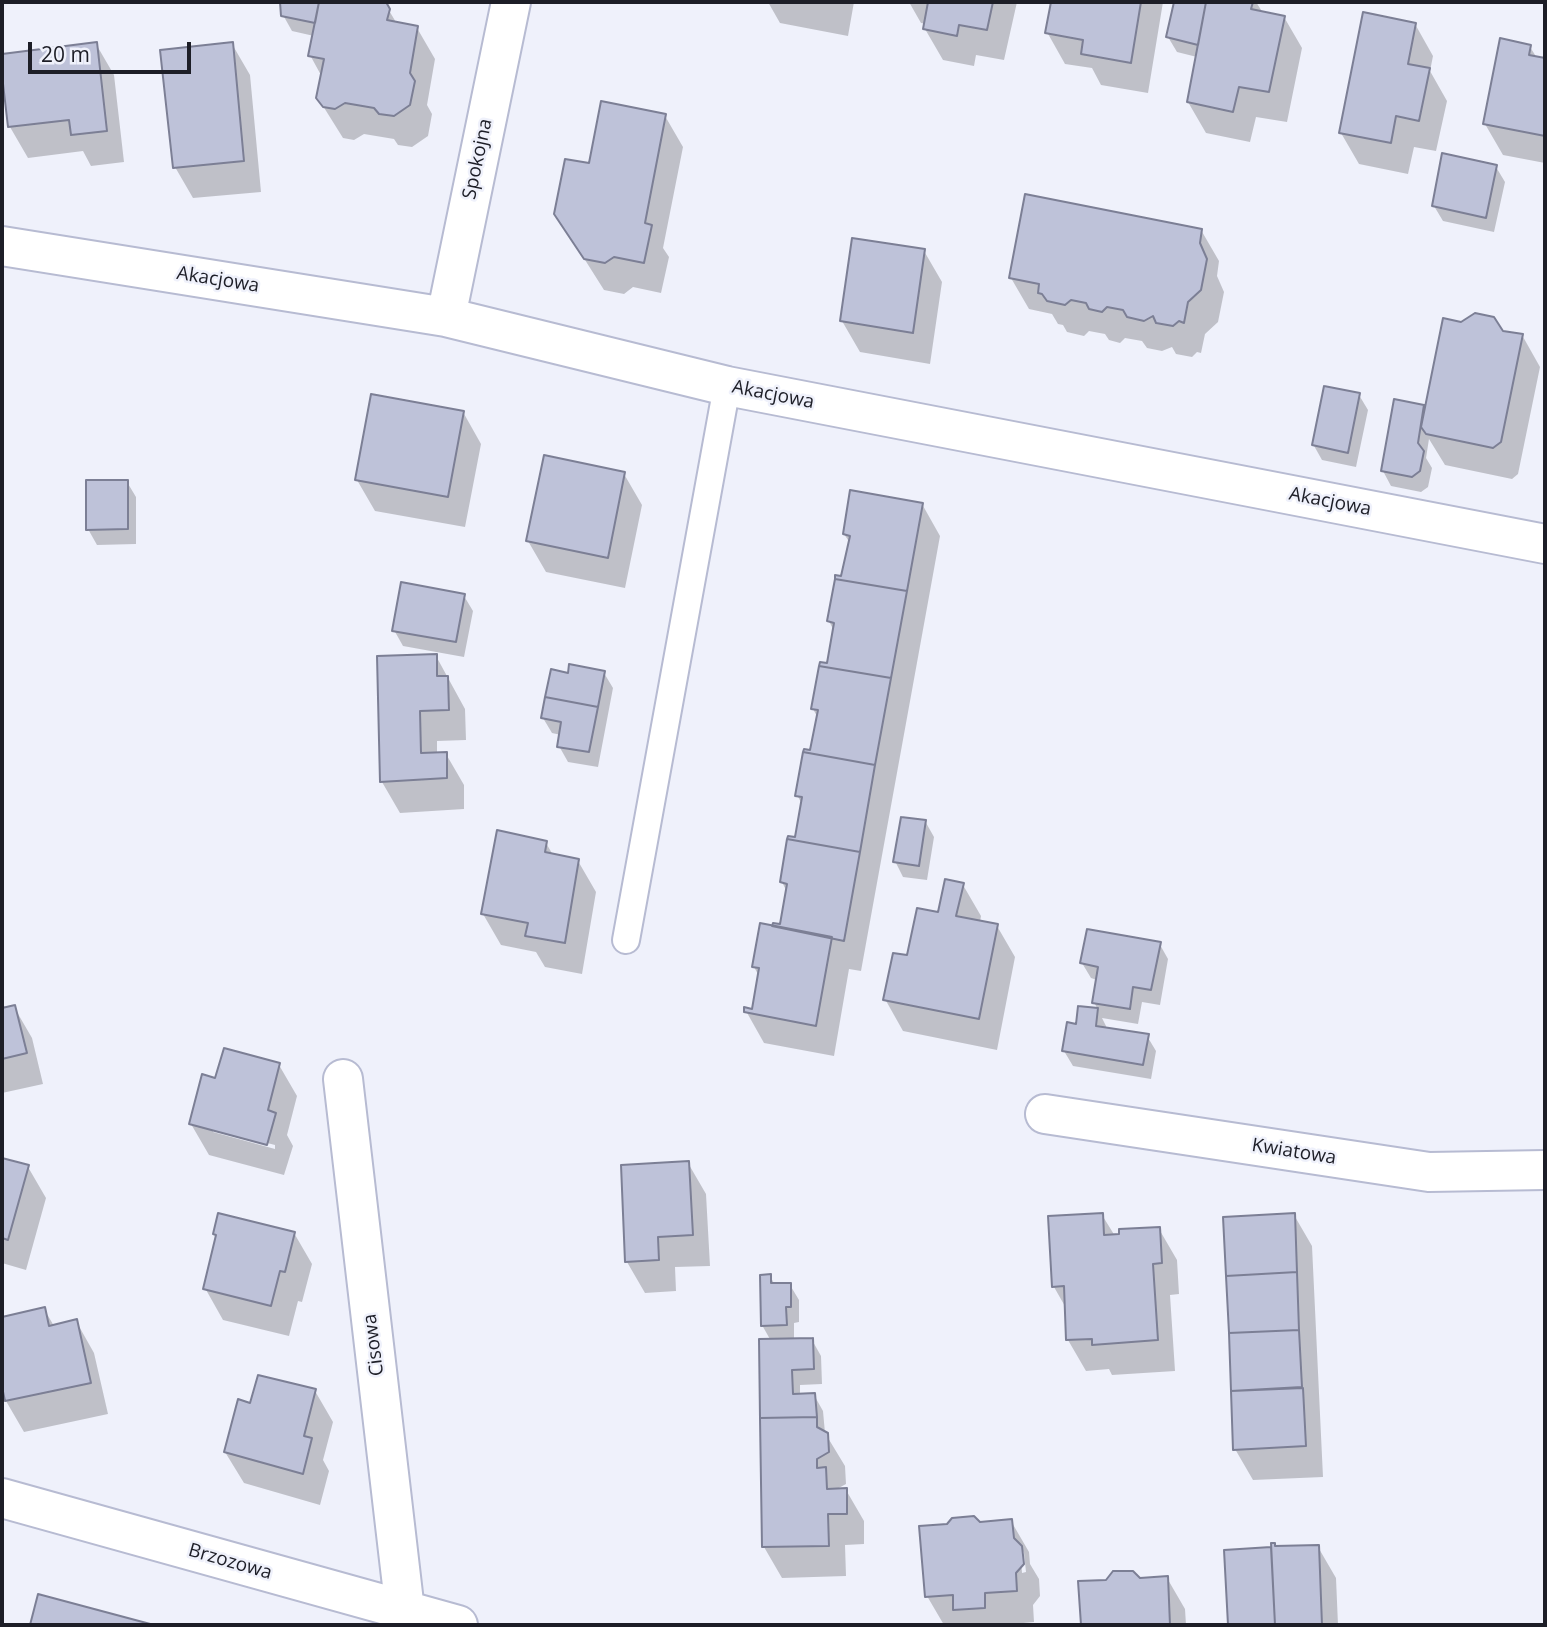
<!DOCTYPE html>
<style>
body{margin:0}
#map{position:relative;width:1547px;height:1627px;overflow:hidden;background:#eff1fb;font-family:"Open Sans",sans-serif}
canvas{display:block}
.frame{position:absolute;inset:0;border:4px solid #1d1e27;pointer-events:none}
.scale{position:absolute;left:28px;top:42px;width:163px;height:32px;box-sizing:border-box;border:4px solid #1d1e27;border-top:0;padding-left:9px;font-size:21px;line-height:24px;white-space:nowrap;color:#1d1e27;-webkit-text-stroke:5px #eff1fb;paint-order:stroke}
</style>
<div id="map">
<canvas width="1547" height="1627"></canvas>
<div class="frame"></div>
<div class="scale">20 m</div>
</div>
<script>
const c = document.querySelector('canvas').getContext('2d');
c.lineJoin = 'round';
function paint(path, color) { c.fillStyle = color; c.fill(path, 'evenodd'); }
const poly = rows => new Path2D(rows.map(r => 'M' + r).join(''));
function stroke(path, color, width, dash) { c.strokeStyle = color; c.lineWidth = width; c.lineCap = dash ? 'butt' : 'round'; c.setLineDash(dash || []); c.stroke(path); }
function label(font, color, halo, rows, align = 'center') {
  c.font = font + ' "Open Sans",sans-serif'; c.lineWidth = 5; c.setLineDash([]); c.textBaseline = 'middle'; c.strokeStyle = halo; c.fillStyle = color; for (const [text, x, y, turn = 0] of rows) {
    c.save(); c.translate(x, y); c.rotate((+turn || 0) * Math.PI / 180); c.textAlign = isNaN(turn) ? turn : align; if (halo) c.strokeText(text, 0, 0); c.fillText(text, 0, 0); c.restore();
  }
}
paint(poly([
 [282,2,384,2,397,24,417,28,435,59,427,105,432,114,428,136,412,147,398,145,394,139,364,134,354,140,343,138,318,98,322,77,310,55,314,36,292,31,283,15],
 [768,2,854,2,848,36,780,23],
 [909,2,1017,2,1004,60,976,55,974,66,943,60,925,29,926,24,921,23],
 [1052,2,1163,2,1148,93,1101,85,1092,68,1065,64,1047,32],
 [1176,2,1256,2,1263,13,1284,17,1302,48,1287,122,1256,117,1250,142,1206,133,1188,102,1197,57,1177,52,1168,37],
 [1415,24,1433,56,1430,71,1447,101,1436,151,1414,147,1408,174,1359,164,1341,133],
 [96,44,114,75,124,162,91,166,83,151,28,158,10,127,2,56],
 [232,44,250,75,261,192,193,198,175,167],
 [1530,47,1537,58,1545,60,1545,163,1503,155,1485,124],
 [665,116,683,147,663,248,669,257,661,293,633,287,624,294,604,290,556,214],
 [1496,167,1505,182,1494,232,1443,221,1434,206],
 [1201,230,1219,261,1217,276,1224,292,1218,322,1205,334,1201,353,1197,352,1192,357,1176,354,1172,347,1162,351,1147,348,1142,341,1125,338,1120,343,1109,340,1105,334,1089,331,1084,336,1067,332,1063,325,1058,324,1052,314,1029,309,1011,278],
 [924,251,942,282,930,364,860,352,842,321],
 [1502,332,1522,335,1540,367,1518,474,1512,479,1445,465,1429,439,1426,458,1432,468,1428,487,1421,492,1391,486,1383,471,1423,406,1426,411],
 [1359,395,1368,410,1356,467,1322,460,1313,444],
 [463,412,481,444,465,527,375,511,357,480],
 [624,474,642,505,625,588,546,572,528,541],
 [127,482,136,497,136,544,97,545,88,529],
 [922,504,940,536,861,971,849,969,834,1056,764,1043,746,1011,753,1011,759,976,754,967,781,926,787,892,782,882,796,839,802,804,797,795,812,752,818,718,813,709,828,665,834,631,829,621,843,578,850,543,844,534],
 [464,596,473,611,464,657,403,646,394,630],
 [436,656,465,709,466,740,437,741,437,754,446,754,464,785,464,809,400,813,382,782],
 [604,673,613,688,598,767,568,762,559,746,561,735,552,733,543,718,570,675],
 [925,821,934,837,927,880,903,877,895,861],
 [546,843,553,855,578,861,596,892,582,974,545,967,536,952,501,945,483,914],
 [963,885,981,916,980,922,997,926,1015,957,997,1050,903,1031,885,999,909,957],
 [1159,943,1168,959,1160,1005,1142,1002,1138,1024,1102,1018,1106,1026,1106,1030,1147,1036,1156,1051,1151,1079,1073,1066,1064,1051,1078,1026,1080,1008,1098,1010,1094,1002,1097,980,1091,978,1082,963],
 [2,1002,6,1009,14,1007,32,1038,43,1084,2,1093],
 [279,1065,297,1096,287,1135,293,1146,284,1175,209,1155,191,1124,217,1080],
 [213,1129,275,1145,275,1149,213,1132],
 [2,1160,28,1167,46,1198,26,1270,2,1263],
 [688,1163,706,1194,710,1266,675,1267,676,1291,645,1293,627,1262],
 [1102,1215,1115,1236,1159,1229,1177,1260,1179,1294,1170,1295,1175,1371,1112,1375,1109,1369,1086,1371,1068,1340,1066,1308,1054,1287],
 [1294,1215,1312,1246,1323,1477,1253,1480,1235,1449,1225,1219],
 [294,1233,312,1264,302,1302,298,1301,289,1336,223,1320,205,1288,217,1239,215,1234],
 [770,1276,775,1285,790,1285,799,1300,799,1322,794,1323,794,1340,812,1340,821,1356,822,1384,800,1385,800,1396,814,1395,823,1411,825,1433,845,1466,846,1484,835,1490,846,1490,864,1521,864,1544,845,1545,846,1576,782,1578,764,1547,771,1341,762,1325],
 [44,1309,54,1326,76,1321,94,1353,108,1414,24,1432,6,1401,2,1402,2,1319],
 [315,1391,333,1422,323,1460,329,1471,320,1505,244,1483,225,1452,251,1405],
 [1011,1521,1029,1552,1030,1564,1039,1579,1040,1596,1033,1605,1034,1622,1002,1625,944,1625,927,1596,979,1524],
 [1020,1545,1024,1553,1026,1572,1022,1573],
 [1318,1547,1336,1578,1338,1625,1230,1625,1226,1552],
 [1167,1578,1185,1609,1186,1625,1083,1625,1080,1583],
 [39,1596,148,1625,32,1625]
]), '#0003');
const building = poly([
 [280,2,319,2,315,23,281,16,280,2],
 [319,2,386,2,390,9,387,20,418,26,410,73,415,81,410,105,394,116,379,114,374,108,345,103,335,109,323,107,316,98,324,59,308,56,319,2],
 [928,2,993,2,987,30,959,25,957,36,923,29,928,2],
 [1051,2,1141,2,1131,63,1081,54,1083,40,1045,33,1051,2],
 [1174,2,1206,2,1198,45,1166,37,1174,2],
 [1206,2,1253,2,1251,9,1285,16,1269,92,1239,87,1233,112,1187,102,1206,2],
 [1363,12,1416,23,1408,64,1430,68,1419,121,1396,116,1391,143,1339,133,1363,12],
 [1500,38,1531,45,1529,55,1545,58,1545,136,1483,124,1500,38],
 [97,42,107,131,71,135,69,120,8,127,2,75,2,54,97,42],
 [233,42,244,161,173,168,160,50,233,42],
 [601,101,666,114,645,223,652,225,644,263,614,257,605,263,584,259,554,214,565,159,589,163,601,101],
 [1442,153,1497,165,1486,218,1432,206,1442,153],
 [1025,194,1202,229,1200,243,1207,259,1201,290,1188,302,1184,323,1179,321,1173,326,1156,323,1153,316,1144,321,1127,317,1123,310,1107,307,1102,312,1089,309,1086,303,1071,300,1065,305,1047,301,1042,294,1038,293,1039,284,1009,278,1025,194],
 [852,238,925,249,913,333,840,321,852,238],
 [1475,313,1494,317,1503,331,1523,334,1501,442,1493,448,1426,434,1421,427,1443,318,1461,322,1475,313],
 [1324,386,1360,393,1348,453,1312,445,1324,386],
 [371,394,464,411,448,497,355,480,371,394],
 [1394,399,1424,405,1418,443,1424,451,1420,471,1412,477,1381,471,1394,399],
 [544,455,625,472,608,558,526,541,544,455],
 [86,480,128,480,128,529,86,530,86,480],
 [850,490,923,503,907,591,835,579,835,575,841,576,850,536,843,534,850,490],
 [835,579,907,591,891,678,819,666,820,662,827,663,834,623,827,621,835,579],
 [401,582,465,594,456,642,392,631,401,582],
 [437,654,437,676,448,676,449,710,420,711,421,753,447,752,447,778,380,782,377,656,437,654],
 [569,664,605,671,598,707,545,697,551,669,568,673,569,664],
 [819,666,891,678,875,765,803,752,804,749,810,750,818,710,811,709,819,666],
 [545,697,598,707,589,752,557,747,561,722,541,718,545,697],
 [803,752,875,765,860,852,787,839,788,836,795,837,802,797,795,796,803,752],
 [901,817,926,820,919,866,893,862,901,817],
 [497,830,547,841,545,852,579,859,565,943,525,936,528,923,481,914,497,830],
 [787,839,860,852,844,941,772,926,773,923,780,924,787,884,780,882,787,839],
 [945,879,964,883,956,916,998,924,979,1019,883,1000,893,953,907,955,917,908,938,912,945,879],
 [760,923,832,937,816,1026,744,1012,744,1007,752,1009,759,968,752,967,760,923],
 [1087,929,1161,942,1151,990,1133,987,1130,1009,1092,1003,1098,967,1080,963,1087,929],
 [15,1005,27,1053,2,1059,2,1008,15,1005],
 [1078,1006,1098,1008,1096,1026,1149,1034,1143,1065,1062,1051,1067,1022,1076,1024,1078,1006],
 [224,1048,280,1063,268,1110,276,1113,267,1145,189,1124,202,1074,215,1078,224,1048],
 [2,1158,29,1165,8,1240,2,1238,2,1158],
 [689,1161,693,1235,658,1237,659,1260,625,1262,621,1165,689,1161],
 [218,1213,295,1232,285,1272,280,1271,271,1306,203,1289,216,1235,213,1234,218,1213],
 [1103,1213,1104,1235,1119,1234,1119,1229,1160,1227,1162,1263,1153,1264,1158,1340,1092,1345,1092,1339,1066,1340,1064,1286,1052,1287,1048,1216,1103,1213],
 [1295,1213,1297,1272,1226,1276,1223,1217,1295,1213],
 [1297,1272,1299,1330,1229,1333,1226,1276,1297,1272],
 [771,1274,771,1283,791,1283,791,1307,786,1307,787,1325,761,1326,760,1275,771,1274],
 [45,1307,49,1326,77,1319,91,1383,5,1401,2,1387,2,1317,45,1307],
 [1299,1330,1302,1387,1231,1391,1229,1333,1299,1330],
 [813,1338,814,1369,792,1370,793,1394,815,1393,817,1417,760,1418,759,1339,813,1338],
 [258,1375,316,1389,304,1436,312,1438,303,1474,224,1452,238,1399,250,1403,258,1375],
 [1303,1388,1306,1446,1233,1450,1231,1391,1303,1388],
 [817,1417,817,1427,828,1433,829,1452,817,1459,817,1468,826,1467,827,1489,847,1488,847,1514,828,1514,829,1546,762,1547,760,1418,817,1417],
 [974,1516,980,1522,1012,1519,1014,1538,1022,1546,1024,1564,1016,1573,1017,1591,985,1593,985,1608,953,1610,953,1595,925,1597,919,1526,947,1524,952,1518,974,1516],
 [1271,1543,1275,1543,1275,1546,1319,1545,1322,1625,1275,1625,1271,1543],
 [1271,1547,1275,1625,1228,1625,1224,1550,1271,1547],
 [1113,1571,1133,1571,1140,1578,1168,1576,1170,1625,1081,1625,1078,1581,1106,1580,1113,1571],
 [38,1594,154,1625,30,1625,38,1594]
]);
paint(building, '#bec2d9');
stroke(building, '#7c7f95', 2);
const lane = poly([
 [626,940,727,386]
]);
const street = poly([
 [2,246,446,317,727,386,1545,544],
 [446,317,511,2],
 [343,1079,405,1611],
 [1045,1114,1429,1172,1545,1170],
 [2,1498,458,1625]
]);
stroke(lane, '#b7bbd2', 30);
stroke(street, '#b7bbd2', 42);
stroke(lane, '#fff', 26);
stroke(street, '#fff', 38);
label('19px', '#1d1e27', '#eff1fb', [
 ["Spokojna",478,159,-78],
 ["Akacjowa",218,280,9],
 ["Akacjowa",773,395,11],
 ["Akacjowa",1330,502,11],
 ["Kwiatowa",1294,1152,9],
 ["Cisowa",374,1345,-97],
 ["Brzozowa",230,1562,16]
]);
</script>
